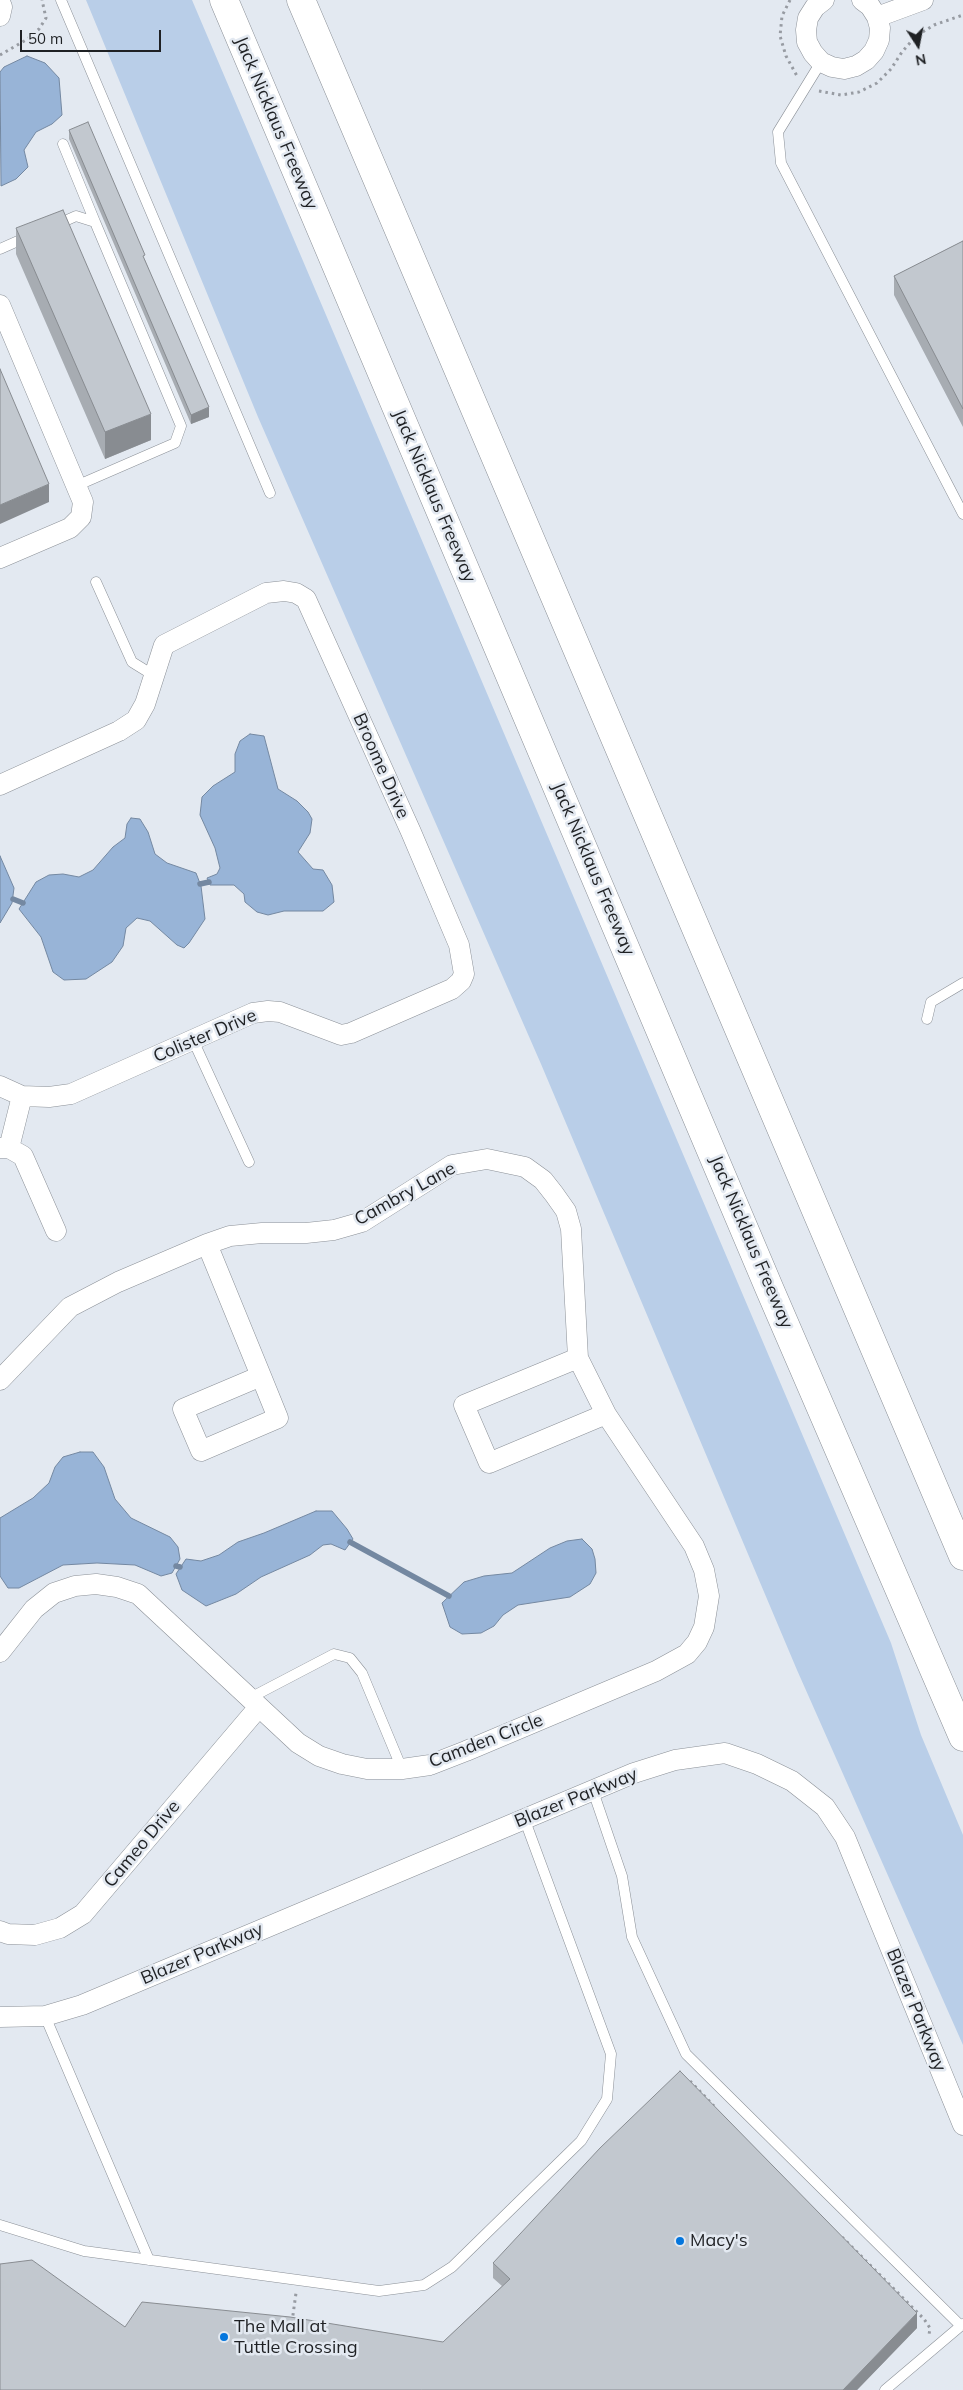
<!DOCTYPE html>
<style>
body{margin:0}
#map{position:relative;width:963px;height:2390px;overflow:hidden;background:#e3e9f1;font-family:Mulish,sans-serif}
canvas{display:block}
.north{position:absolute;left:893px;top:20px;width:50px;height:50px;-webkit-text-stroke:4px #e3e9f1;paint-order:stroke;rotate:169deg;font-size:14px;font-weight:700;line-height:20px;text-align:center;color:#1f2124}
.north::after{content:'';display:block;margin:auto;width:18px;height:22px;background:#1f2124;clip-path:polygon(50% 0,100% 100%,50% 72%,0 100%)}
.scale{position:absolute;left:20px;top:30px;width:141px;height:22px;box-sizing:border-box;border:2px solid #1f2124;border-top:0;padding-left:6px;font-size:15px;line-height:18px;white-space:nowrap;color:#1f2124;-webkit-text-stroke:4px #e3e9f1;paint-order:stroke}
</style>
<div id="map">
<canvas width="963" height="2390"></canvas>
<div class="north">N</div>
<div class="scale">50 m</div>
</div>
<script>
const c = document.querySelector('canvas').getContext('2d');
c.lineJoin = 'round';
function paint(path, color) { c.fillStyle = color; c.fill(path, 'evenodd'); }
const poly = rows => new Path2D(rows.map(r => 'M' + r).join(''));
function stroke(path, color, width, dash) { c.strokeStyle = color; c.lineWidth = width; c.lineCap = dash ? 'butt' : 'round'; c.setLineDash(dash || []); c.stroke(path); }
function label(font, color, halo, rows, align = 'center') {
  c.font = font + ' Mulish,sans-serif'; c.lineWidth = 5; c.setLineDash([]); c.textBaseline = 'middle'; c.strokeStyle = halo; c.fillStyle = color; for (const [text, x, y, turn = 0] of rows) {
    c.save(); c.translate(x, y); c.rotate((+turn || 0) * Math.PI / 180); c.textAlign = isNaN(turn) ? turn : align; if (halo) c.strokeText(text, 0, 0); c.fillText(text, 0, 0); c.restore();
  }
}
paint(poly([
 [86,0,192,0,891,1643,921,1735,963,1835,963,2045,797,1670,541,1064,258,417]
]), '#b9cee8');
const water = poly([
 [27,56,45,63,59,78,62,115,52,124,36,132,24,150,28,167,16,179,1,186,0,72,4,67,27,56],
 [250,734,264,736,278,789,297,801,308,812,312,819,310,833,298,852,313,869,323,870,332,885,334,902,323,911,284,911,268,915,257,912,245,902,244,894,234,885,210,885,207,878,217,874,220,868,215,848,200,815,202,797,213,786,235,772,235,754,240,741,250,734],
 [131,818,140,819,148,832,155,854,167,863,196,873,201,886,205,919,189,943,184,948,177,945,150,921,137,918,126,928,123,946,112,962,86,979,64,980,53,972,41,937,19,909,36,882,49,875,63,874,79,877,93,870,113,847,125,838,127,824,131,818],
 [0,856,14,888,12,903,0,923,0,856],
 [80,1452,93,1452,104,1467,115,1499,131,1518,170,1537,178,1547,180,1559,172,1573,161,1576,135,1565,97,1563,63,1565,19,1588,8,1588,0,1576,0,1518,33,1498,49,1483,55,1467,63,1457,80,1452],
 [316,1511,332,1511,347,1529,353,1539,345,1550,331,1544,323,1545,310,1555,261,1577,236,1594,206,1606,182,1590,176,1574,186,1559,201,1561,219,1555,238,1542,264,1533,316,1511],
 [582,1539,592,1549,595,1559,596,1573,590,1584,570,1597,518,1605,503,1615,494,1626,481,1633,462,1634,450,1627,442,1603,464,1582,484,1576,512,1573,550,1548,567,1541,582,1539]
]);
paint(water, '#98b4d7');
stroke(water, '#7488a1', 1);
stroke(poly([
 [200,884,209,882],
 [13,899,23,903],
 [350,1542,449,1596],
 [176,1566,180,1567]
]), '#7488a1', 5.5);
const lane = poly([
 [61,0,270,493],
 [821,62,778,132,781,163,963,514],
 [63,144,95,222],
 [56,225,76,216,95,222,181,426,175,443,76,486],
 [0,249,27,237],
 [96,582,132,662,153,675],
 [927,1019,931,1002,963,983],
 [193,1040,249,1162],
 [248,1699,334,1654,350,1658,362,1673,402,1769],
 [593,1791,622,1876,632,1937,686,2054,960,2325],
 [45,2016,149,2260],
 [0,2225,84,2251,379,2291,424,2285,452,2267,581,2141,607,2099,611,2054,524,1818],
 [885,2390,963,2324]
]);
const street = poly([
 [824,0,815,7,808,18,806,30,807,42,813,53,821,62,832,67,844,69,856,66,866,60,874,51,879,40,880,28,877,17,870,6,862,0],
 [0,2,2,7,0,16],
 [877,17,923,0],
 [0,305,83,502,81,517,70,528,0,558],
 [0,785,119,731,136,720,145,704,164,645,266,593,284,591,296,593,306,599,411,832,459,945,464,974,461,981,452,989,351,1033,341,1035,280,1012,268,1011,253,1013,71,1094,49,1097,22,1096,0,1086],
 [0,1148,9,1148,23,1156,56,1231],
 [9,1148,22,1096],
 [207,1244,261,1376],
 [578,1358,464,1405,489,1463,606,1414],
 [261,1376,278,1418,201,1451,183,1409,261,1376],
 [0,1380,70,1307,118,1282,207,1244,230,1236,262,1233,306,1233,334,1230,362,1222,452,1165,487,1159,525,1167,543,1180,554,1194,566,1211,571,1229,578,1358,606,1414,694,1546,704,1570,709,1596,704,1627,697,1642,687,1654,656,1671,466,1751,430,1765,402,1769,367,1769,342,1764,319,1756,298,1743,138,1594,117,1587,96,1584,75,1586,54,1593,34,1609,0,1652],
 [0,1931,8,1934,35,1935,60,1928,83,1914,258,1708],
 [0,2017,45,2016,82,2005,634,1773,675,1760,725,1753,757,1764,792,1781,825,1807,845,1837,963,2125]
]);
const highway = poly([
 [224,0,770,1290,963,1737],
 [301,0,963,1556]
]);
stroke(lane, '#8b9097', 11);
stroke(street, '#8b9097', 21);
stroke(highway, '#8b9097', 29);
stroke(poly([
 [790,0,782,16,780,36,786,56,797,76],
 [0,55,26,40,39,29,46,18,42,0],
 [819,91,841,95,859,92,877,83,891,69,902,52,916,36,934,25,963,15],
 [690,2081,714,2106],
 [842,2237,924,2319,930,2328,929,2335],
 [292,2322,296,2293]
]), '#979ba2', 3, [2.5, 4]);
stroke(lane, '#fff', 10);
stroke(street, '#fff', 20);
stroke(highway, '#fff', 28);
paint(poly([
 [69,130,145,260,209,417,191,424,69,139],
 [16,228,151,440,105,459,16,254],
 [963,241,963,427,894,295,894,276],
 [493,2263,917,2328,857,2390,0,2390,125,2327,443,2342,502,2286,493,2278]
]), '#a7acb2');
paint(poly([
 [209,407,209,417,191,424,191,415],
 [151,414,151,440,105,459,105,432],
 [49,484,49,502,0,524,0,505],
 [917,2313,917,2328,857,2390,843,2390]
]), '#888c91');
const building = poly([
 [88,122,145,255,143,256,209,407,191,415,69,130,88,122],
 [63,210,151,414,105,432,16,228,63,210],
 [963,241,963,409,894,276,963,241],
 [0,369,49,484,0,505,0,369],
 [680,2071,917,2313,843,2390,0,2390,0,2264,32,2260,125,2327,142,2302,290,2317,443,2342,510,2279,493,2263,600,2148,680,2071]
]);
paint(building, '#c2c8cf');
stroke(building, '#888c91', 1);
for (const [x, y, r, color] of [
 [680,2241,5,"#0476dd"],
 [224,2337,5,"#0476dd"]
]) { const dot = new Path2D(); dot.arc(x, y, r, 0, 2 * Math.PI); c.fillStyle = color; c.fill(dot); stroke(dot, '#e3e9f1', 2); }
label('18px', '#1f2124', '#e3e9f1', [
 ["Jack Nicklaus Freeway",276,123,67],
 ["Jack Nicklaus Freeway",434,496,67],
 ["Broome Drive",381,766,66],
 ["Jack Nicklaus Freeway",593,869,67],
 ["Colister Drive",205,1036,-23],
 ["Cambry Lane",405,1194,-29],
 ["Jack Nicklaus Freeway",751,1242,67],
 ["Camden Circle",486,1741,-21],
 ["Blazer Parkway",576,1798,-22],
 ["Cameo Drive",142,1844,-50],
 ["Blazer Parkway",202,1954,-23],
 ["Blazer Parkway",916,2010,68]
]);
label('18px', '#1f2124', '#e3e9f1', [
 ["Macy's",690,2241],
 ["The Mall at",234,2327],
 ["Tuttle Crossing",234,2348]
], 'left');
</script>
